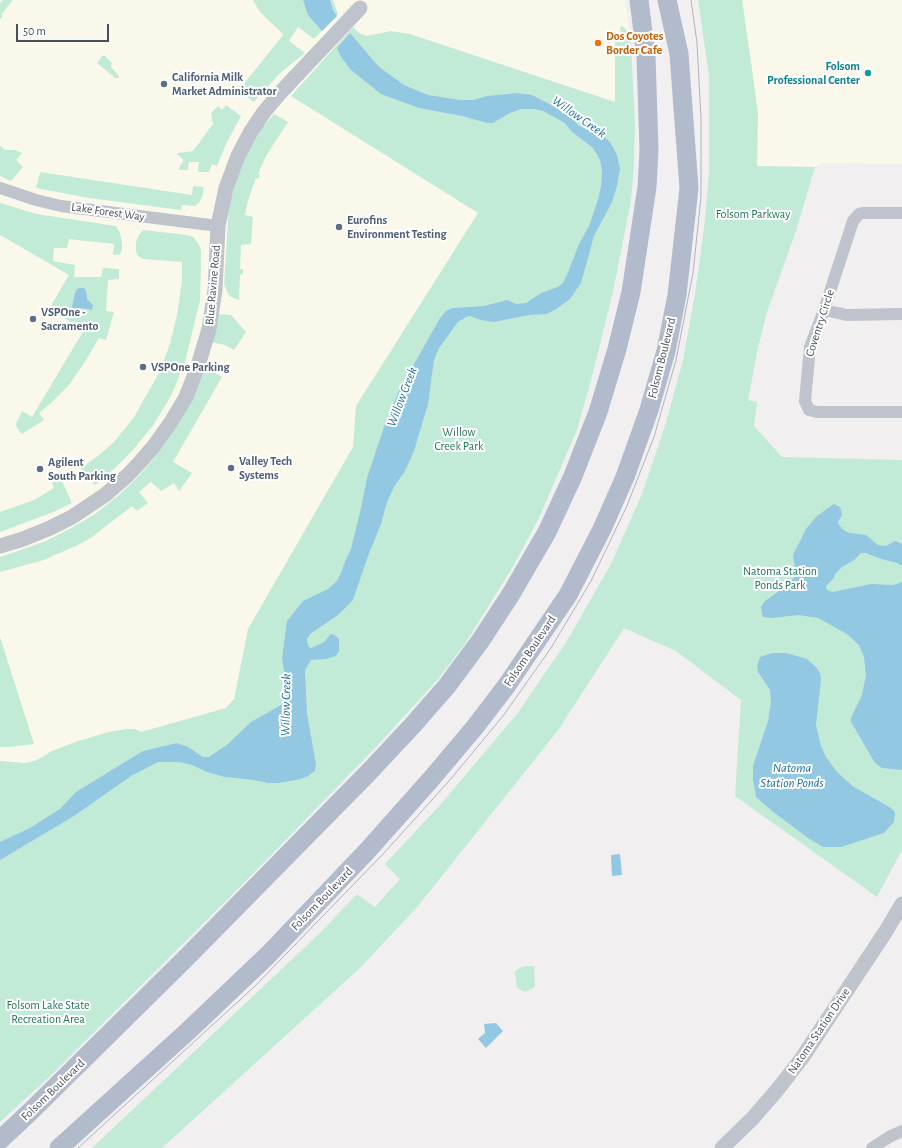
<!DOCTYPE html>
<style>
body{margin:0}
#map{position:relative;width:902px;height:1148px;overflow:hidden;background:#f1efef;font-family:"Alegreya Sans",sans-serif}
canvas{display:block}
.scale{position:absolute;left:16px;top:24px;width:93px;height:18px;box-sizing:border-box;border:2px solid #49505b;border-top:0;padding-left:5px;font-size:12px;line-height:14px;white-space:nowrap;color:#49505b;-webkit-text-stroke:3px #fff;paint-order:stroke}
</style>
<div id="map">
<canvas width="902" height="1148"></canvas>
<div class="scale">50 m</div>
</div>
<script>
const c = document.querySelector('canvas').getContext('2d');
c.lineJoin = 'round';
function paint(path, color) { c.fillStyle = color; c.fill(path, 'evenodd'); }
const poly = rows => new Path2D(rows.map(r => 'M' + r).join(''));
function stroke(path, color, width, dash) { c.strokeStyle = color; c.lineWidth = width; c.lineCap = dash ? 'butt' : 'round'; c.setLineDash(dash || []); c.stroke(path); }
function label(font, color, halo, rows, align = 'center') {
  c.font = font + ' "Alegreya Sans",sans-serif'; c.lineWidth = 4; c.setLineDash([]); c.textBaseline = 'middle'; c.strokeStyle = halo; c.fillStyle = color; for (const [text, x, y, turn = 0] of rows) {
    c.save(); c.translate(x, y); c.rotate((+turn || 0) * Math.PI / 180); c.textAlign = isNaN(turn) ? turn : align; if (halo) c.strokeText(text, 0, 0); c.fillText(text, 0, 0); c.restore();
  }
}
paint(poly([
 [0,0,625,0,631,43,635,126,634,167,631,201,613,292,592,377,577,430,539,518,514,565,465,644,439,678,379,744,240,887,25,763,0,761],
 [742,0,902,0,902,164,824,163,815,167,757,166,758,114,753,76]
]), '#faf8ea');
paint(poly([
 [3,0,13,0,1,15,3,16,0,19,0,3],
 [253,0,333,0,338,14,314,39,298,27,289,41,305,53,280,73,254,102,239,90,283,35,282,33,260,12],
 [698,0,742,0,753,76,758,114,757,166,815,167,796,231,767,312,758,348,748,400,757,402,754,426,782,457,902,460,902,850,877,897,735,796,741,700,676,651,624,628,559,729,418,906,361,967,162,1148,92,1148,320,933,357,894,375,907,400,879,385,864,441,804,517,714,567,641,611,564,642,494,665,426,683,360,695,294,704,228,709,173,709,76],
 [620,26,624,27,628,32,631,43,635,126,634,167,631,201,613,292,592,377,577,430,539,518,514,565,465,644,439,678,379,744,240,887,47,1079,0,1122,0,761,25,763,37,760,52,751,75,742,109,732,126,729,135,729,141,732,226,708,234,699,248,629,353,447,356,406,478,213,291,96,353,27,359,33,367,36,391,31,410,34,615,102,615,37,621,33],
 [102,56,105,56,112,63,111,67,119,76,119,78,114,78,114,77,97,63],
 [226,105,241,116,226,144,217,166,212,164,209,172,198,172,199,162,189,162,188,170,179,170,180,166,184,160,177,154,178,153,193,151,213,124,211,113,218,106,222,110],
 [274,114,288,122,266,156,258,174,260,175,258,179,256,178,248,201,245,215,253,217,251,244,241,245,240,269,243,269,243,274,240,275,239,300,229,296,224,284,229,206,233,190,247,152,262,128],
 [0,146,5,150,15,150,22,153,16,160,23,167,11,181,0,176],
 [40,172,192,195,193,186,204,187,202,197,199,203,195,206,182,205,181,210,89,198,36,188],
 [0,203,37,214,116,226,120,233,122,243,122,250,120,254,118,255,113,255,114,244,69,239,67,248,54,248,53,261,75,265,74,277,101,277,103,268,119,269,119,279,108,280,106,311,114,312,106,340,99,338,86,360,69,385,50,404,39,413,44,420,22,434,17,428,16,424,22,411,32,417,84,330,49,309,69,275,0,235],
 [143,230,187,235,193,237,198,243,201,250,201,266,200,300,185,362,172,394,154,424,132,451,115,468,95,485,79,466,82,465,84,466,98,456,114,442,134,417,159,373,170,344,177,315,182,281,182,262,143,259,138,256,136,252,136,242,139,235],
 [216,314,231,315,246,332,234,350,225,345,211,342],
 [205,370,215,373,222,377,173,462,192,473,179,491,174,483,161,491,151,482,139,492,148,503,137,511,132,506,92,537,78,545,44,560,0,572,0,557,46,541,73,527,95,514,119,495,134,481,152,461,167,441,198,387],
 [61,479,72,503,51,513,0,532,0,512,34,500,54,488,52,483],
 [0,637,34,744,10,747,0,747],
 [529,966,534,966,535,987,525,992,517,988,515,973,516,970,522,967]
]), '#c2ebd7');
paint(poly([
 [303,0,330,0,333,10,337,16,322,31,308,15],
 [350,33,378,66,404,85,428,95,460,100,473,100,487,96,517,93,532,95,565,112,572,118,579,126,598,132,610,142,617,155,620,169,617,186,612,202,594,236,581,283,570,299,556,309,547,314,529,315,494,322,481,320,470,316,466,317,458,322,439,348,434,360,428,404,414,451,405,471,395,485,387,502,381,524,368,556,353,600,338,615,310,634,307,639,308,646,311,648,324,642,331,634,336,636,339,639,339,651,336,656,326,659,311,660,305,670,307,714,316,764,315,771,308,776,301,779,279,783,268,783,254,780,225,777,207,772,192,765,179,762,158,762,131,776,74,816,0,860,0,842,30,828,60,809,76,792,143,751,177,743,188,747,203,757,209,757,228,744,251,722,288,701,292,696,285,677,282,658,287,621,303,601,328,589,337,581,341,573,346,559,351,549,361,508,367,478,385,424,399,391,440,318,446,311,452,308,484,306,507,300,516,304,526,303,541,293,558,287,563,283,567,275,579,244,589,226,598,200,601,186,602,171,600,160,593,148,571,131,565,123,543,111,535,109,521,109,510,113,493,123,487,123,462,116,419,108,381,94,351,70,341,57,337,48],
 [80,288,84,288,86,291,87,299,93,305,92,310,81,308,76,310,72,307,75,293,77,289],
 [834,504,840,507,842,515,838,522,839,525,845,531,850,533,866,535,878,545,886,546,895,541,902,544,902,566,897,563,881,559,866,553,861,553,854,560,842,567,836,573,833,579,827,585,826,587,827,590,833,592,871,584,893,585,902,582,902,770,882,768,875,763,851,722,851,718,862,695,866,675,864,657,859,645,847,634,818,618,799,615,771,618,763,617,762,613,761,607,765,601,788,585,796,575,793,555,806,529,817,516],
 [773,653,786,653,807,659,816,667,820,673,821,680,816,725,821,746,826,757,837,772,854,787,891,808,894,811,895,814,894,822,884,833,841,847,823,847,808,838,772,811,756,797,753,779,753,766,768,721,771,702,770,690,758,672,757,666,760,657],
 [620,854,622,875,612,876,611,855],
 [496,1023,503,1031,486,1048,478,1039,485,1033,484,1024]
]), '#93c8e3');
stroke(poly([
 [0,188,36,200,61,206,218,226],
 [902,213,863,213,859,214,853,221,824,310,810,347,805,401,809,410,817,412,902,412],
 [824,310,847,315,902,314],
 [872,1148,889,1137,902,1131]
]), '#bfc4cc', 12);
stroke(poly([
 [0,546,23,539,50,528,72,517,105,495,128,475,141,461,154,446,171,422,186,397,197,369,209,329,215,290,218,226,226,188,238,156,250,133,264,112,280,93,360,8],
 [722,1148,752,1119,778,1089,802,1058,886,931,902,904]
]), '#bfc4cc', 15);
stroke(poly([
 [0,1140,31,1111,186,958,368,773,412,726,447,686,481,640,511,594,547,532,573,476,598,412,617,349,631,292,647,187,649,150,646,56,639,0],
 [59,1148,188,1031,268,955,368,850,432,778,475,727,507,685,568,595,602,529,625,477,649,410,666,351,677,295,689,188,679,54,667,0]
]), '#b1bbcb', 19);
stroke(poly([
 [78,1148,254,987,384,853,449,781,503,716,551,648,591,581,626,508,654,437,676,360,693,273,701,197,701,118,697,43,691,0]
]), '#b2b3b9', 1);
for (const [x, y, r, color] of [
 [598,43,4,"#e8710a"],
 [868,73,4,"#0f9aa8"],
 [164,84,4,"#5c6f8a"],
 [339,227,4,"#5c6f8a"],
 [33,319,4,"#5c6f8a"],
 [143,367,4,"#5c6f8a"],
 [231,468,4,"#5c6f8a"],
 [40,469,4,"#5c6f8a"]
]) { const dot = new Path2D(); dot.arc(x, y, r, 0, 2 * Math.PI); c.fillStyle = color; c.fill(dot); stroke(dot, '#fff', 1.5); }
label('bold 12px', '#c56008', '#fff', [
 ["Dos Coyotes",606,36],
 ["Border Cafe",606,50]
], 'left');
label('bold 12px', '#0d838f', '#fff', [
 ["Folsom",860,66],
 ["Professional Center",860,80]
], 'right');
label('bold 12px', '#4e5e75', '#fff', [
 ["California Milk",172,77],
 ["Market Administrator",172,91],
 ["Eurofins",347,220],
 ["Environment Testing",347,234],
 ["VSPOne -",41,312],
 ["Sacramento",41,326],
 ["VSPOne Parking",151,367],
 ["Valley Tech",239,461],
 ["Systems",239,475],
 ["Agilent",48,462],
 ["South Parking",48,476]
], 'left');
label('12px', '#49505b', '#fff', [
 ["Lake Forest Way",108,212,8],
 ["Blue Ravine Road",213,285,-85],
 ["Coventry Circle",820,323,-72],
 ["Folsom Boulevard",662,358,-76],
 ["Folsom Boulevard",530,651,-56],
 ["Folsom Boulevard",322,899,-46],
 ["Natoma Station Drive",819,1031,-56],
 ["Folsom Boulevard",53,1090,-44]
]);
label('12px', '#207555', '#fff', [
 ["Folsom Parkway",753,214],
 ["Willow",459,432],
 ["Creek Park",459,446],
 ["Natoma Station",780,571],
 ["Ponds Park",780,585],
 ["Folsom Lake State",48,1005],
 ["Recreation Area",48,1019]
]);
label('italic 13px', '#1a709c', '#fff', [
 ["Willow Creek",579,117,35],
 ["Willow Creek",402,397,-69],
 ["Willow Creek",286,705,-89],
 ["Natoma",792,768],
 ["Station Ponds",792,783]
]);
</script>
